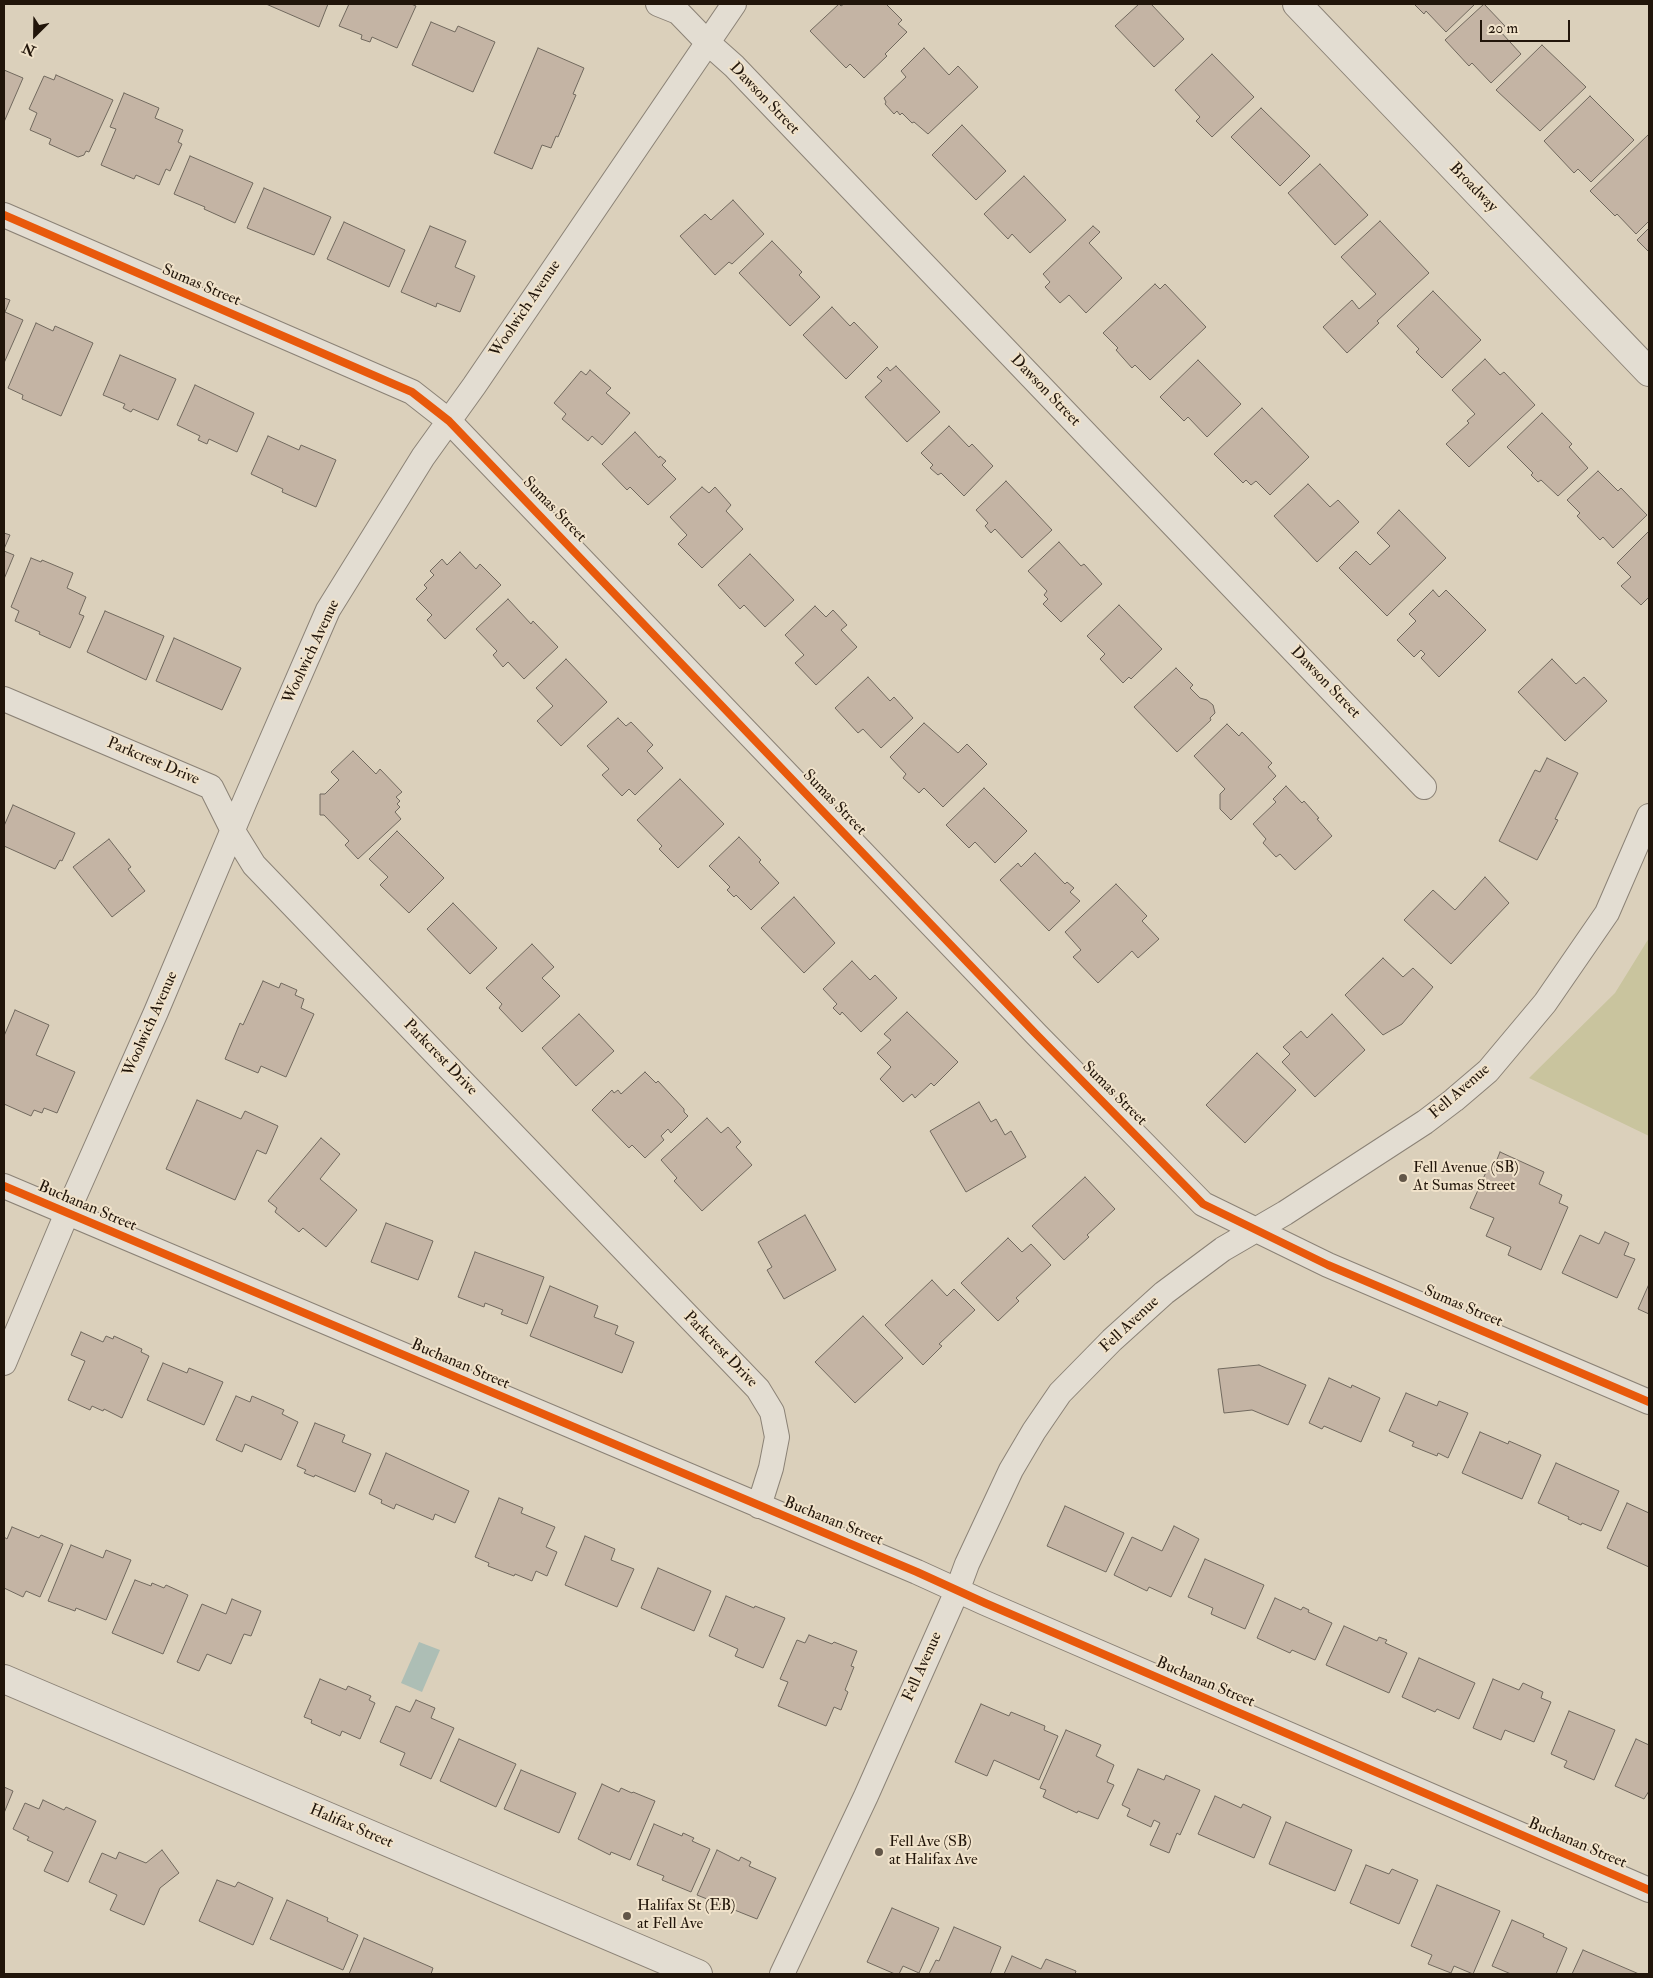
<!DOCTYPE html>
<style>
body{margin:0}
#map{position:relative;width:1653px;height:1978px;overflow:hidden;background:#dbd0bb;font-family:"IM FELL Double Pica",serif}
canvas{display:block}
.frame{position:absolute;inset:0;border:5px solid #21150a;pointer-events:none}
.north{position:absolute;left:10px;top:10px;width:50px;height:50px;-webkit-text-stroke:4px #f0e2ca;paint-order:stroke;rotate:203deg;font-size:14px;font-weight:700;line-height:20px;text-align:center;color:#21150a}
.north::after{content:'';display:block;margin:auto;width:18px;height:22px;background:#21150a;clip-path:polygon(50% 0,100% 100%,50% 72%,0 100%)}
.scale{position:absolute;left:1480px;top:20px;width:90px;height:22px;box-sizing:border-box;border:2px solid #21150a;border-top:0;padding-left:6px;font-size:15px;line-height:18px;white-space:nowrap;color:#21150a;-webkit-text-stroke:4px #f0e2ca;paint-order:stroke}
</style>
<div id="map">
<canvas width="1653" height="1978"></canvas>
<div class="frame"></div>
<div class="north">N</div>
<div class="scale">20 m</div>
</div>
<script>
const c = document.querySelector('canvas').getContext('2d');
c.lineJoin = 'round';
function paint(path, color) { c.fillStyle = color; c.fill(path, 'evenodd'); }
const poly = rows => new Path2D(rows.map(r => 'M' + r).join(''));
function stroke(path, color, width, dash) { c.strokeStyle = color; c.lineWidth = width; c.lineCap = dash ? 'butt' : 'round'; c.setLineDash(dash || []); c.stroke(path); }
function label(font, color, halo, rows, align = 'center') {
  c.font = font + ' "IM FELL Double Pica",serif'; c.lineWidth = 4; c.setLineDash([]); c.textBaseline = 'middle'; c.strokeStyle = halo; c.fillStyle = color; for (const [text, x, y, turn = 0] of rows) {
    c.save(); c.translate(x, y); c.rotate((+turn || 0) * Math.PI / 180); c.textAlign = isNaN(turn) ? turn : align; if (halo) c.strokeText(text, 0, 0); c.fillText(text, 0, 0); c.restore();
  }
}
paint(poly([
 [1649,938,1649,1136,1529,1078,1615,993]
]), '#c9c49e');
paint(poly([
 [419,1642,440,1650,422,1692,401,1683]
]), '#adbeb5');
const building = poly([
 [266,4,328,4,319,27,266,4],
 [349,4,411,4,416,6,397,48,372,37,370,42,361,39,362,35,339,26,349,4],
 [839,4,841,6,844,4,886,4,902,20,898,24,907,32,885,54,887,56,864,78,850,64,846,68,810,31,839,4],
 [1139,4,1151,4,1184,39,1154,67,1115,26,1139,4],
 [1414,4,1475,4,1446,32,1426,11,1424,14,1414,4],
 [1484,4,1505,26,1499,30,1521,54,1491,83,1472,63,1469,66,1445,40,1484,4],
 [431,22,455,32,458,26,495,42,473,92,412,65,431,22],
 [1542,45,1586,87,1540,131,1496,90,1542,45],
 [538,48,584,68,573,94,576,95,558,137,556,136,551,148,542,145,532,169,494,153,538,48],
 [924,48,949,75,958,66,978,87,928,134,914,122,912,123,902,113,900,115,897,111,894,114,885,104,886,102,884,98,906,77,901,71,924,48],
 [1212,54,1254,97,1212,137,1196,121,1200,117,1175,90,1212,54],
 [4,70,23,78,4,122,4,70],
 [56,75,113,100,89,152,86,151,84,155,78,157,49,144,51,139,30,130,37,113,29,109,44,76,54,80,56,75],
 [124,93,159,108,155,118,183,130,178,142,182,144,170,171,166,169,159,185,136,175,134,179,101,165,116,129,110,127,124,93],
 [1590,96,1634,140,1591,182,1578,169,1574,173,1544,141,1590,96],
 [1261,108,1310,156,1280,186,1231,137,1261,108],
 [962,125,1006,171,976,200,932,155,962,125],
 [1649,134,1649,221,1636,234,1617,214,1615,216,1590,191,1649,134],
 [190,156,253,183,235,223,204,209,205,207,174,194,190,156],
 [1320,164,1368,215,1335,245,1288,193,1320,164],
 [1024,176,1066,220,1030,253,1012,234,1008,239,984,214,1024,176],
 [264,188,331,217,314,255,247,228,264,188],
 [733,200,764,234,732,264,729,262,715,275,680,236,705,214,711,220,733,200],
 [1380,221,1429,273,1377,321,1379,323,1347,353,1323,327,1352,300,1359,309,1376,294,1341,257,1380,221],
 [344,222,405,250,389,287,327,259,344,222],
 [430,226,466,241,455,267,475,276,460,312,437,303,436,307,401,292,430,226],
 [1093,226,1100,232,1089,243,1122,278,1086,313,1069,295,1060,303,1045,287,1050,282,1043,274,1093,226],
 [1649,228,1649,252,1637,240,1649,228],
 [772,241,802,272,799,275,820,297,790,326,739,273,772,241],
 [1155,284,1160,289,1165,284,1206,327,1150,380,1135,365,1132,368,1116,350,1118,348,1103,333,1155,284],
 [1433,291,1481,340,1442,378,1416,352,1419,349,1397,326,1433,291],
 [4,298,10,300,5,312,23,320,4,363,4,298],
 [832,307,850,326,854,322,878,347,846,379,803,335,832,307],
 [36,323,53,331,55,326,93,343,61,416,22,399,23,395,8,388,36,323],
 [120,355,176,379,158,420,133,409,131,412,123,408,125,404,103,395,120,355],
 [1485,359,1500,375,1504,372,1535,405,1469,467,1446,444,1469,423,1467,421,1475,414,1452,390,1485,359],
 [1198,360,1241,404,1207,437,1188,417,1184,421,1160,397,1198,360],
 [896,366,940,412,907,442,865,397,882,381,877,377,887,367,890,371,896,366],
 [590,370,611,388,606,393,630,413,602,445,592,436,588,441,562,419,566,414,554,403,581,371,586,375,590,370],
 [195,385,254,413,237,452,209,439,207,444,198,440,200,436,177,425,195,385],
 [1262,408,1309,457,1270,495,1256,481,1251,485,1246,480,1243,483,1214,454,1262,408],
 [1542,413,1572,444,1569,447,1588,468,1558,496,1541,480,1538,482,1531,475,1533,473,1507,447,1542,413],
 [949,426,969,447,972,444,993,466,964,496,941,473,938,475,930,468,933,465,921,453,949,426],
 [635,432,659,458,660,456,666,461,662,465,676,479,648,505,630,487,627,490,602,464,635,432],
 [268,436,299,450,301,445,336,460,316,507,282,492,283,489,251,474,268,436],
 [1598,471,1618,491,1621,488,1647,515,1613,548,1603,537,1600,540,1577,516,1580,513,1567,500,1598,471],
 [1006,481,1052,530,1022,558,995,529,991,533,985,526,988,523,976,510,1006,481],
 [1308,484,1330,507,1338,500,1359,522,1317,562,1274,516,1308,484],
 [702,487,709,493,715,487,731,505,726,511,743,529,702,568,678,544,687,535,670,517,702,487],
 [1399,510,1446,558,1387,616,1339,568,1356,551,1370,565,1390,546,1377,533,1399,510],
 [1649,531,1649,597,1641,605,1621,586,1631,577,1617,563,1649,531],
 [4,533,10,535,4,549,4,533],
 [1059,542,1081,566,1084,564,1102,584,1061,622,1043,604,1048,599,1044,595,1047,591,1028,571,1059,542],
 [4,551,14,555,4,579,4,551],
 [460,552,476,569,480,564,501,585,445,639,427,620,432,615,416,599,427,588,424,585,434,575,430,571,442,559,447,565,460,552],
 [750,554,794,600,765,627,744,605,740,609,718,585,750,554],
 [31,558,41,562,42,560,73,573,67,588,86,597,79,614,84,616,70,648,39,634,40,632,15,621,19,611,11,607,31,558],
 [1433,590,1439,597,1446,590,1486,630,1439,677,1421,658,1425,654,1421,650,1414,657,1397,640,1416,621,1409,614,1433,590],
 [508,599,531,624,533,621,558,647,524,679,508,662,503,667,493,655,497,651,476,629,508,599],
 [1119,605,1162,649,1131,679,1129,677,1123,683,1100,659,1105,654,1087,636,1119,605],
 [815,606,826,617,833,610,847,625,841,630,857,647,816,685,795,663,804,655,785,635,815,606],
 [105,611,164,636,146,680,87,652,105,611],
 [174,638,241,668,222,710,156,681,174,638],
 [566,659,607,702,561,746,537,721,553,706,536,688,566,659],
 [1552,659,1576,684,1584,677,1607,701,1565,741,1518,692,1552,659],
 [1176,668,1193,685,1190,688,1200,698,1207,700,1213,705,1215,713,1210,718,1211,720,1177,752,1134,707,1176,668],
 [868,677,890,701,894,697,913,718,881,748,863,729,858,733,835,708,868,677],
 [618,718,626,726,631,722,653,745,647,751,663,768,635,795,629,789,622,796,602,775,609,769,587,746,618,718],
 [924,723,958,753,967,744,987,764,943,807,924,788,919,793,903,778,906,774,890,757,924,723],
 [1227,724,1239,736,1242,732,1272,763,1268,767,1276,776,1231,820,1220,809,1220,794,1225,789,1194,756,1227,724],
 [353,751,376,774,380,769,402,792,396,797,400,801,397,804,400,807,395,812,401,819,358,859,345,845,349,841,324,815,320,815,320,794,325,794,339,780,331,772,353,751],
 [1547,758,1578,773,1555,819,1558,820,1537,860,1499,841,1535,770,1540,772,1547,758],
 [680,779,724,824,678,868,659,849,662,846,637,820,680,779],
 [1286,786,1302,803,1304,801,1319,818,1317,819,1332,836,1295,870,1280,854,1276,857,1263,843,1266,839,1253,824,1276,802,1273,799,1286,786],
 [984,788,1027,831,995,863,975,842,969,848,946,825,984,788],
 [13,805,75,833,62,861,60,860,55,869,4,846,4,826,13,805],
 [397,831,444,878,409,913,380,885,388,877,369,859,397,831],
 [739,837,761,860,759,862,779,883,751,910,736,895,734,897,727,890,730,887,709,866,739,837],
 [109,839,131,867,128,869,145,891,112,917,73,867,109,839],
 [1035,853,1065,884,1067,882,1074,888,1070,892,1080,901,1049,931,1000,880,1018,863,1021,867,1035,853],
 [1485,877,1509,903,1451,964,1404,920,1433,890,1455,910,1485,877],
 [1116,884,1147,916,1142,921,1159,939,1138,958,1132,951,1098,983,1073,957,1081,950,1065,932,1116,884],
 [794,897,835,943,804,973,761,928,794,897],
 [453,903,497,948,470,974,427,929,453,903],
 [532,944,554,967,542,978,560,996,522,1032,499,1008,502,1004,486,988,532,944],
 [1383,958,1403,977,1413,968,1433,987,1402,1024,1383,1035,1345,995,1383,958],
 [852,961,870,980,875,975,897,998,861,1032,842,1012,840,1015,833,1008,837,1004,823,989,852,961],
 [263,981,279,988,281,983,297,990,295,995,304,999,301,1008,314,1014,286,1077,261,1066,258,1073,225,1059,240,1023,243,1025,263,981],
 [15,1010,49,1025,36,1055,75,1072,57,1113,44,1108,42,1113,34,1110,31,1116,4,1104,4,1036,15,1010],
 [907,1012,958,1062,934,1086,931,1083,915,1098,912,1094,903,1102,880,1079,891,1067,877,1053,891,1040,884,1034,907,1012],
 [579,1014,614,1051,576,1086,542,1048,579,1014],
 [1332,1014,1365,1050,1315,1097,1282,1062,1290,1054,1283,1047,1301,1031,1307,1038,1332,1014],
 [1257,1053,1296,1090,1245,1143,1206,1105,1257,1053],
 [645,1072,656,1083,658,1081,684,1109,684,1112,688,1116,671,1133,668,1129,661,1136,664,1140,645,1158,632,1145,629,1148,592,1110,612,1090,614,1093,618,1090,621,1094,645,1072],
 [197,1100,241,1119,245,1111,278,1126,266,1154,257,1150,235,1200,166,1169,197,1100],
 [979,1102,991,1122,996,1119,1005,1135,1011,1131,1026,1157,966,1192,930,1131,979,1102],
 [707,1118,721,1133,728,1127,741,1142,736,1147,752,1165,702,1211,674,1181,677,1178,661,1160,707,1118],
 [321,1138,340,1154,320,1179,357,1210,326,1247,303,1228,299,1232,275,1212,277,1208,268,1201,321,1138],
 [1500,1152,1544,1172,1539,1184,1562,1195,1559,1203,1568,1207,1541,1270,1508,1255,1511,1247,1486,1236,1494,1218,1470,1208,1487,1170,1492,1172,1500,1152],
 [1085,1177,1115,1209,1087,1235,1089,1237,1064,1260,1032,1226,1085,1177],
 [805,1215,836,1270,784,1299,767,1270,772,1267,758,1242,805,1215],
 [386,1223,433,1241,418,1280,371,1262,386,1223],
 [1605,1232,1629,1243,1624,1255,1635,1259,1617,1298,1562,1273,1580,1235,1599,1244,1605,1232],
 [1008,1238,1022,1252,1031,1244,1051,1265,1016,1298,1019,1301,998,1321,961,1283,1008,1238],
 [475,1252,544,1277,527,1324,501,1314,503,1310,485,1303,484,1307,458,1297,475,1252],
 [932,1280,947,1296,954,1289,975,1310,939,1344,942,1346,923,1365,885,1325,932,1280],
 [1649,1284,1649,1314,1638,1309,1649,1284],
 [550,1286,598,1306,594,1317,618,1326,615,1334,634,1342,622,1373,530,1336,550,1286],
 [863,1316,903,1358,855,1403,815,1362,863,1316],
 [81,1332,103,1342,106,1336,113,1339,114,1336,142,1349,141,1352,149,1356,122,1418,104,1409,103,1411,92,1406,90,1410,68,1400,85,1361,71,1355,81,1332],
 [163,1363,187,1373,189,1368,223,1382,204,1425,147,1400,163,1363],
 [1259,1365,1306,1385,1288,1425,1252,1410,1224,1413,1218,1369,1259,1365],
 [1329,1378,1351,1388,1352,1385,1380,1398,1361,1442,1324,1426,1322,1429,1309,1423,1329,1378],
 [1406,1393,1437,1406,1439,1401,1468,1413,1448,1458,1438,1453,1437,1456,1412,1446,1414,1442,1389,1431,1406,1393],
 [236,1396,250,1402,252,1396,284,1410,282,1414,298,1422,281,1460,245,1444,242,1452,216,1440,236,1396],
 [315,1423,345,1435,342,1442,371,1454,355,1492,315,1475,314,1477,304,1473,306,1470,297,1466,315,1423],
 [1480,1432,1508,1444,1509,1441,1541,1455,1522,1499,1462,1473,1480,1432],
 [386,1453,469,1491,455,1523,435,1514,433,1520,396,1504,394,1509,381,1503,382,1500,369,1494,386,1453],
 [1556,1463,1619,1491,1601,1531,1582,1523,1581,1525,1568,1519,1569,1517,1538,1503,1556,1463],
 [499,1498,523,1508,521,1513,555,1527,546,1547,557,1552,547,1576,536,1571,532,1581,515,1574,514,1576,488,1566,489,1563,475,1557,499,1498],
 [1627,1503,1649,1513,1649,1567,1607,1548,1627,1503],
 [1065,1506,1124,1533,1106,1572,1047,1546,1065,1506],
 [1174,1526,1199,1539,1171,1597,1149,1587,1147,1591,1114,1575,1132,1537,1162,1551,1174,1526],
 [12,1527,39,1538,41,1535,63,1544,40,1597,26,1591,23,1597,4,1588,4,1537,7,1539,12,1527],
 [585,1536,615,1549,611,1560,634,1569,617,1607,565,1585,585,1536],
 [71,1545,103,1558,106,1550,131,1560,106,1620,76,1608,75,1611,48,1601,71,1545],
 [1205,1559,1264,1585,1245,1629,1211,1614,1213,1608,1188,1597,1205,1559],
 [658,1568,711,1591,694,1631,641,1608,658,1568],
 [135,1580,151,1586,152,1583,164,1588,166,1585,188,1595,163,1654,112,1633,135,1580],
 [726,1596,754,1608,755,1606,785,1618,763,1668,735,1656,738,1649,709,1636,726,1596],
 [1275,1598,1301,1610,1303,1607,1309,1610,1308,1612,1332,1623,1315,1660,1292,1650,1290,1653,1257,1638,1275,1598],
 [232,1599,261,1611,251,1636,244,1634,231,1664,207,1654,199,1671,177,1662,202,1604,226,1614,232,1599],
 [1344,1626,1377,1641,1379,1637,1387,1640,1385,1643,1407,1653,1389,1693,1326,1665,1344,1626],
 [809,1635,832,1644,834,1642,857,1651,851,1666,854,1667,845,1690,848,1692,841,1710,834,1707,826,1726,778,1706,788,1682,780,1679,797,1640,805,1643,809,1635],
 [1419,1658,1475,1683,1459,1719,1437,1709,1435,1712,1402,1697,1419,1658],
 [320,1679,346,1690,348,1686,371,1696,369,1700,375,1703,360,1739,342,1731,340,1736,311,1723,312,1720,304,1717,320,1679],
 [1493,1679,1519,1690,1523,1683,1543,1692,1541,1698,1551,1702,1534,1742,1505,1730,1501,1740,1473,1728,1493,1679],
 [416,1700,435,1708,431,1718,454,1728,431,1779,400,1765,405,1753,380,1742,396,1706,410,1712,416,1700],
 [981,1704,1009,1716,1011,1712,1045,1726,1044,1730,1058,1736,1039,1780,994,1760,987,1776,955,1762,981,1704],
 [1569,1711,1615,1730,1594,1780,1564,1767,1567,1761,1551,1754,1569,1711],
 [1066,1730,1101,1745,1096,1756,1114,1765,1107,1782,1114,1785,1098,1819,1078,1811,1077,1813,1043,1797,1046,1790,1040,1788,1066,1730],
 [459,1739,516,1764,496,1807,440,1781,459,1739],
 [1636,1739,1649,1745,1649,1791,1644,1799,1615,1786,1636,1739],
 [1138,1769,1164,1780,1166,1775,1200,1790,1180,1835,1177,1833,1169,1853,1150,1845,1160,1823,1154,1820,1151,1827,1127,1816,1130,1809,1122,1805,1138,1769],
 [521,1770,576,1793,559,1833,504,1809,521,1770],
 [602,1784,619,1792,621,1788,632,1793,633,1792,655,1801,630,1860,611,1852,610,1855,578,1839,602,1784],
 [4,1787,13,1791,4,1813,4,1787],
 [1215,1796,1241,1808,1243,1804,1271,1817,1254,1858,1198,1834,1215,1796],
 [43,1800,64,1810,66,1807,96,1821,68,1882,44,1871,53,1852,27,1840,29,1837,13,1829,25,1803,39,1809,43,1800],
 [1286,1822,1352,1850,1335,1891,1269,1864,1286,1822],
 [654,1824,682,1836,683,1833,694,1838,692,1841,710,1849,691,1892,662,1880,664,1876,637,1865,654,1824],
 [162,1850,179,1873,160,1888,144,1925,110,1910,117,1895,89,1882,102,1853,116,1859,119,1852,146,1863,162,1850],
 [717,1850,739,1861,741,1857,751,1862,749,1866,776,1878,757,1919,697,1895,717,1850],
 [1366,1865,1389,1874,1392,1869,1418,1880,1399,1924,1350,1903,1366,1865],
 [217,1880,235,1887,238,1882,273,1898,253,1945,199,1921,217,1880],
 [1437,1885,1500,1911,1473,1974,1454,1966,1451,1973,1428,1964,1432,1955,1411,1946,1437,1885],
 [287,1900,328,1918,327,1921,358,1935,343,1970,270,1939,287,1900],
 [892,1908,939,1928,919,1973,903,1966,899,1974,895,1974,867,1962,892,1908],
 [1512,1920,1544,1934,1543,1937,1567,1948,1556,1974,1511,1974,1492,1966,1512,1920],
 [954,1927,1001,1947,990,1974,929,1974,936,1960,939,1961,954,1927],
 [364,1938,433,1968,431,1974,349,1974,364,1938],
 [1583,1950,1639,1974,1572,1974,1583,1950],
 [1012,1956,1041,1969,1046,1959,1076,1971,1075,1974,1004,1974,1012,1956]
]);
paint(building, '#c4b4a4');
stroke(building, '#71695e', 1);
const minor = poly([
 [658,4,678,12,707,42,734,66,1424,787],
 [4,215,412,392,449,421,1036,1034,1203,1204,1328,1265,1649,1402],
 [4,699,211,787,233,831,254,865,758,1389,772,1412,777,1437,771,1468,759,1506],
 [4,1186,917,1572,985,1603,1649,1890],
 [4,1363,67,1213,156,1012,245,801,328,610,423,457,474,386,734,4],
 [782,1974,866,1796,957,1591,967,1564,1011,1470,1034,1431,1060,1393,1112,1340,1164,1293,1223,1249,1285,1213,1425,1122,1454,1100,1488,1071,1545,1003,1607,913,1649,816]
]);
const tertiary = poly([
 [1297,4,1649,372],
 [4,1679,698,1974]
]);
stroke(minor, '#8b8276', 26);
stroke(tertiary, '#8b8276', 30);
stroke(minor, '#e3ddd2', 24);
stroke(tertiary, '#e3ddd2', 28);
stroke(poly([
 [4,215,412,392,449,421,1036,1034,1203,1204,1328,1265,1649,1402],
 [4,1186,917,1572,985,1603,1649,1890]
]), '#e8590c', 8);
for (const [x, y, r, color] of [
 [1403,1178,5,"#625648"],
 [879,1852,5,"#625648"],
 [627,1916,5,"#625648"]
]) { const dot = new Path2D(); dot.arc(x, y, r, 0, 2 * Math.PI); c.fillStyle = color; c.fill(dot); stroke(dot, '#f0e2ca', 2); }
label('16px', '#21150a', '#f0e2ca', [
 ["Dawson Street",764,99,46],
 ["Broadway",1473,188,46],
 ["Sumas Street",201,286,23],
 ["Woolwich Avenue",526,309,-56],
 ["Dawson Street",1045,391,46],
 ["Sumas Street",554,510,46],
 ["Woolwich Avenue",312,652,-65],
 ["Dawson Street",1325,683,46],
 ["Parkcrest Drive",153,762,23],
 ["Sumas Street",834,803,46],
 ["Woolwich Avenue",151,1024,-66],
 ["Parkcrest Drive",440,1058,46],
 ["Fell Avenue",1460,1092,-41],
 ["Sumas Street",1114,1094,45],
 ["Buchanan Street",87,1207,23],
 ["Sumas Street",1463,1307,23],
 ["Fell Avenue",1130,1325,-43],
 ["Parkcrest Drive",720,1350,46],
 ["Buchanan Street",460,1365,23],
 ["Buchanan Street",833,1522,22],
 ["Fell Avenue",923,1667,-66],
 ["Buchanan Street",1205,1683,23],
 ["Halifax Street",351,1827,23],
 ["Buchanan Street",1577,1844,23]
]);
label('16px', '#21150a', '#f0e2ca', [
 ["Fell Avenue (SB)",1413,1169],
 ["At Sumas Street",1413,1187],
 ["Fell Ave (SB)",889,1843],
 ["at Halifax Ave",889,1861],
 ["Halifax St (EB)",637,1907],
 ["at Fell Ave",637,1925]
], 'left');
</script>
